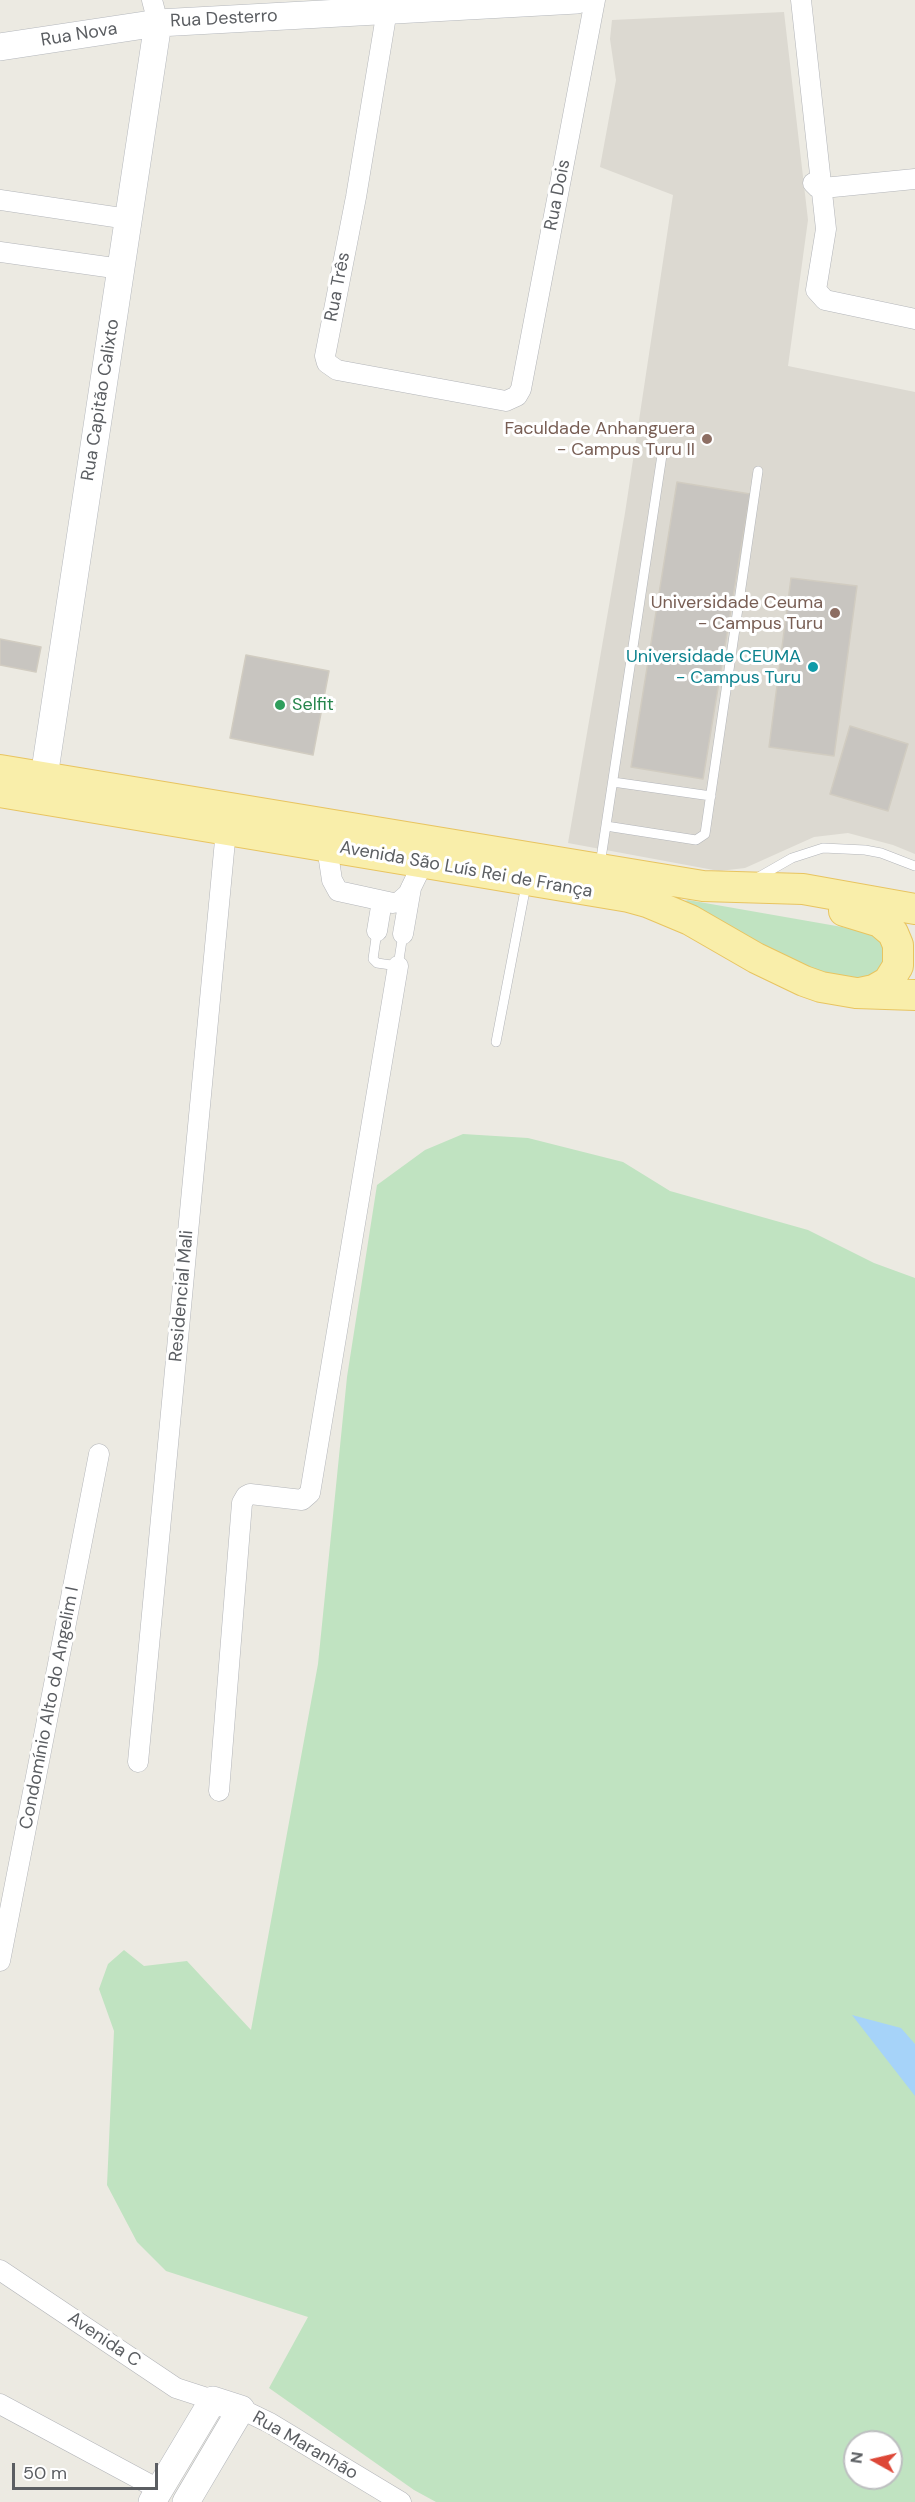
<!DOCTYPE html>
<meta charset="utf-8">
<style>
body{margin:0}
#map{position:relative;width:915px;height:2502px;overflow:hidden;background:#eceae2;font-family:"DM Sans",sans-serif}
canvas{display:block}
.north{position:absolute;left:843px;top:2430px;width:60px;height:60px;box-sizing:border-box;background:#fff;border:2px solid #bdbfc0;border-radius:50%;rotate:278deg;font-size:16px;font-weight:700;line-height:24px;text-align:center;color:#5b5e62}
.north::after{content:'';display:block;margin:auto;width:21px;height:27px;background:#dd4737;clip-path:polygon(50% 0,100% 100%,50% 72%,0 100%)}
.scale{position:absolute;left:12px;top:2463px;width:146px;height:27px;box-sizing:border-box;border:3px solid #5b5e62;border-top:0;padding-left:8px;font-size:18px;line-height:21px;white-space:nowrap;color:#5b5e62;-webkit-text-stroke:4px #fff;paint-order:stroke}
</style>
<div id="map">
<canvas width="915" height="2502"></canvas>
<div class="north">N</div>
<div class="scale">50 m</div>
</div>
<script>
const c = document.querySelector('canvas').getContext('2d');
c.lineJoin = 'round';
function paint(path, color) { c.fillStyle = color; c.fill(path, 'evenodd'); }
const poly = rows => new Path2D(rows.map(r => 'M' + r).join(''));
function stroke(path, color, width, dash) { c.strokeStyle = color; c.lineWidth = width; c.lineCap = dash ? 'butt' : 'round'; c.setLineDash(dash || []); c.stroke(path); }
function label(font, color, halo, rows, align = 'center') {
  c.font = font + ' "DM Sans",sans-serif'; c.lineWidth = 6; c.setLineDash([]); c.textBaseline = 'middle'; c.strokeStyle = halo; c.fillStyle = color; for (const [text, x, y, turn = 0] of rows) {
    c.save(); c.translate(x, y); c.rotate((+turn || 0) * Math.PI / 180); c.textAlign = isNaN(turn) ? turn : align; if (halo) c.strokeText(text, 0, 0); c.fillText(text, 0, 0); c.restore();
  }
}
paint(poly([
 [784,12,808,220,788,366,915,392,915,854,893,845,848,833,814,837,745,868,719,871,568,843,625,513,673,195,600,167,616,80,610,39,612,20]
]), '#dcd9d1');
paint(poly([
 [688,900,865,931,876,936,884,944,885,964,868,981,835,977,764,950,681,902],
 [463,1134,528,1138,623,1162,670,1191,808,1230,874,1263,915,1278,915,2502,436,2502,414,2490,269,2388,308,2317,166,2271,137,2242,107,2185,114,2031,99,1989,108,1964,124,1950,144,1966,187,1961,251,2030,318,1664,347,1377,377,1185,425,1150],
 [855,2442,891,2442,891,2478,855,2478]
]), '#c0e3c1');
paint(poly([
 [852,2015,901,2028,915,2044,915,2096]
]), '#a6d3f9');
const building = poly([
 [677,482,750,494,703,779,631,767,677,482],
 [791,578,857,586,834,756,769,747,791,578],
 [0,639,41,647,36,672,0,665,0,639],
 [246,655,329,671,313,755,230,738,246,655],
 [850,726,908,744,888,811,830,794,850,726]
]);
paint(building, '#c8c5c0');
stroke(building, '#d1ccc1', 1.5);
const lane = poly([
 [613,782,711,796],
 [606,826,696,840,705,834,758,471],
 [600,865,662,455],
 [757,878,792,858,823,848,865,850,881,853,915,866],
 [377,931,373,959,377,963,398,966,403,934],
 [496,1042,526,885]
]);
const street = poly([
 [152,0,158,23],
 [801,0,826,229,816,290,825,300,915,319],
 [387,10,356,197,325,356,327,363,337,370,506,401,517,396,521,389,595,0],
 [813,183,818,188,823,188,915,179],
 [0,200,128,219],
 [0,252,121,269],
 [327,847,332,880,338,891,393,903,399,902,408,894,423,863],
 [377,931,382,901],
 [403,934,411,888],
 [138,1762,226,830],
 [219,1791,242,1503,246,1496,250,1494,302,1500,310,1493,398,966],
 [0,1961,99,1454],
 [0,2270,176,2388,213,2400],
 [0,2404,160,2490],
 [241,2409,270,2423,401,2502]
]);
const secondary = poly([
 [0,47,158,23,577,0],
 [44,777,158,23],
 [152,2502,213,2400,241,2409,186,2502]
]);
const primary = poly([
 [0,770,703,886,803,889,915,909],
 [0,792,629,897,647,902,690,920,756,958,804,981,821,987,856,993,915,995],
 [844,911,880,922,893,933,898,945,898,966,888,982,874,990,860,993]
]);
stroke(lane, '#b3b5b9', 10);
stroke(street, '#b3b5b9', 21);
stroke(secondary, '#b4b7bc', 28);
stroke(primary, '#e8c460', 32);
stroke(lane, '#fff', 9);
stroke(street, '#fff', 20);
stroke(secondary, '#fff', 27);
stroke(primary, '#f9eeaa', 30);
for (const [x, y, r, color] of [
 [707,439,6,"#8d6e63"],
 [835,613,6,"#8d6e63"],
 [813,667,6,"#0f9aa8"],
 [280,705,6,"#2e9e5b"]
]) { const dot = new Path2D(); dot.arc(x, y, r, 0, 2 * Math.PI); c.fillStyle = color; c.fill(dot); stroke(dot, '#fff', 2); }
label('18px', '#5b5e62', '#fff', [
 ["Rua Desterro",224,19,-3],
 ["Rua Nova",79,35,-9],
 ["Rua Dois",558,195,-79],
 ["Rua Três",338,287,-79],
 ["Rua Capitão Calixto",101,400,-81],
 ["Avenida São Luís Rei de França",466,870,10],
 ["Residencial Mali",182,1296,-85],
 ["Condomínio Alto do Angelim I",50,1708,-79],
 ["Avenida C",104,2340,34],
 ["Rua Maranhão",305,2446,30]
]);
label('18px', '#785e54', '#fff', [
 ["Faculdade Anhanguera",695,429],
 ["- Campus Turu II",695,450],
 ["Universidade Ceuma",823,603],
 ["- Campus Turu",823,624]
], 'right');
label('18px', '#0d838f', '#fff', [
 ["Universidade CEUMA",801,657],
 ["- Campus Turu",801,678]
], 'right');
label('18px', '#27864d', '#fff', [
 ["Selfit",292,705]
], 'left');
</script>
